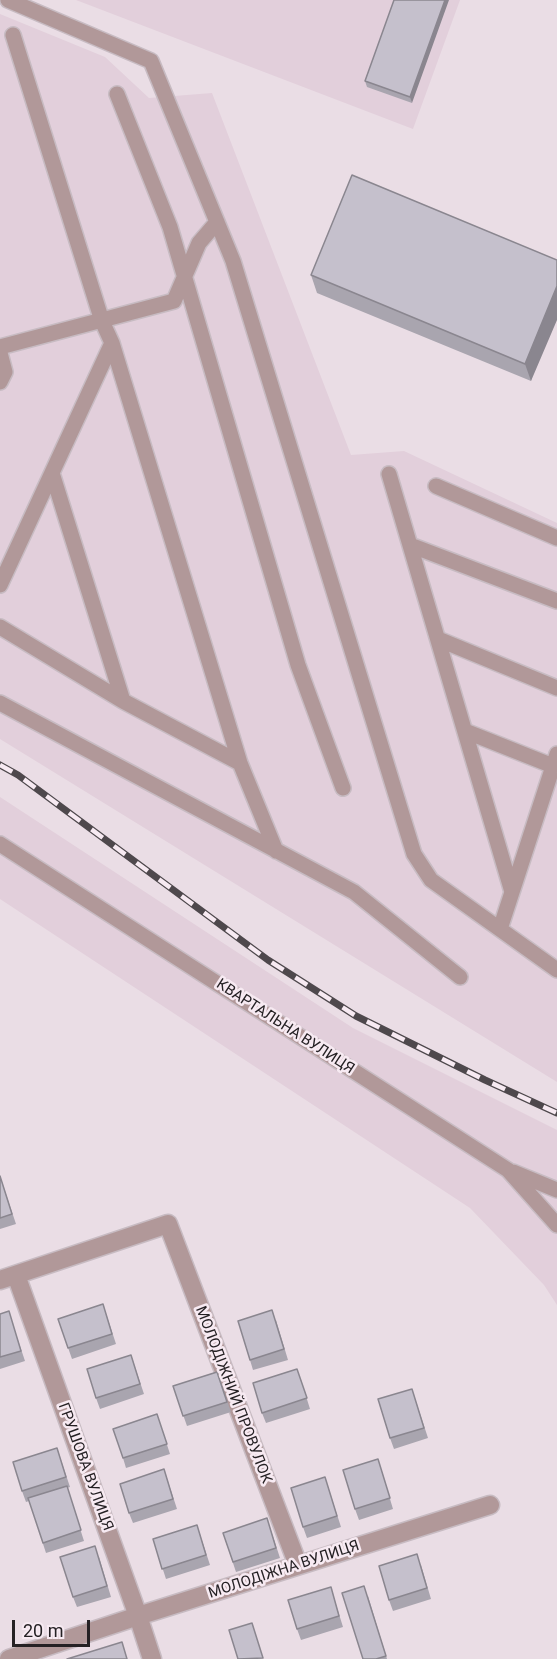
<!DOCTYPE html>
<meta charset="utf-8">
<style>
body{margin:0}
#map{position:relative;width:557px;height:1659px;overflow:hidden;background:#eadde5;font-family:Roboto,sans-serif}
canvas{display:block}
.scale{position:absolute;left:12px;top:1620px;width:78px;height:27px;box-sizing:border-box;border:3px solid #252124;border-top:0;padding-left:8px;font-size:18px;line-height:21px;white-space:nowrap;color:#252124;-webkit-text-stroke:4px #f7eaf2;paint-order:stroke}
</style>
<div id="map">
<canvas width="557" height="1659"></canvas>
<div class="scale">20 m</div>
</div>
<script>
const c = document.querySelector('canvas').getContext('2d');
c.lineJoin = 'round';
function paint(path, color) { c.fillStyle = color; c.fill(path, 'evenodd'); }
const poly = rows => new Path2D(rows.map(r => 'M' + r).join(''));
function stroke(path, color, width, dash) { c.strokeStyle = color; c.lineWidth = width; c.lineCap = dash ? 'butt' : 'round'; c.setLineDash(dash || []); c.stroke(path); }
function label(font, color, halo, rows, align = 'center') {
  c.font = font + ' Roboto,sans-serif'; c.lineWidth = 5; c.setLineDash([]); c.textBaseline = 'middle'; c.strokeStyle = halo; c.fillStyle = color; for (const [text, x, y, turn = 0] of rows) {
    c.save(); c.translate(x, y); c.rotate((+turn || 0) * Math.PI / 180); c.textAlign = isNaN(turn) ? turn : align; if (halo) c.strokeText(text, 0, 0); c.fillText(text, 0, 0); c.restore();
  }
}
paint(poly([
 [76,0,460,0,413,129],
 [0,14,105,57,149,98,212,93,351,455,404,451,557,523,557,1082,0,739],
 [0,797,353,1028,557,1130,557,1305,544,1285,470,1208,0,899]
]), '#e2cfdb');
const lane = poly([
 [8,0,151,61,233,261,414,854,431,880,557,970],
 [117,94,170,227,298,665,343,788],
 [112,343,240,763,276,851],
 [0,347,174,301,199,243,217,222],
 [0,353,5,372,0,382],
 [52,473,123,701,240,763],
 [389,474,512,892],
 [436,486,557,538],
 [410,545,557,601],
 [0,585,112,343,102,321,13,35],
 [0,627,123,701],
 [438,639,557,688],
 [0,703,354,892,460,977],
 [465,731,553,766],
 [0,844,508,1170,557,1225],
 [500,929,557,754],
 [513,1172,557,1190]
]);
const street = poly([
 [16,1275,138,1616,152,1659],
 [0,1280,168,1224,298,1565],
 [9,1659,138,1616,490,1505]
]);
stroke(lane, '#c7bbc2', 18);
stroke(street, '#c7bbc2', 21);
stroke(lane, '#b19899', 15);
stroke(street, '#b19899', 18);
const rail = poly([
 [0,765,18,775,268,960,356,1016,485,1080,557,1113]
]);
stroke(rail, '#4e484c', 7);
stroke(rail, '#f7eaf2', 4.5, [14]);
paint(poly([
 [394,0,412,103,367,87,365,81],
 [557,260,531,381,317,293,311,275],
 [0,1176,16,1224,0,1229],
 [103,1304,116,1344,72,1359,58,1319],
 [0,1314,12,1322,25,1361,0,1369],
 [276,1320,288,1360,253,1370,250,1360],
 [131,1355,144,1394,100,1409,96,1398],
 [217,1372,231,1412,187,1426,173,1386],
 [301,1380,310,1409,266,1423,262,1413],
 [412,1389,428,1438,394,1449,390,1438],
 [157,1414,170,1454,126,1468,123,1458],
 [57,1448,70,1487,67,1488,84,1541,46,1553,29,1501,26,1502,22,1491],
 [378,1459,393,1509,359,1520,355,1509],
 [164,1469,177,1509,133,1523,129,1513],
 [325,1477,341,1527,307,1538,303,1527],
 [267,1518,280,1558,236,1572,223,1533],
 [197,1525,210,1565,166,1579,153,1539],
 [99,1557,111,1597,77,1607,73,1597],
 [421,1565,431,1599,393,1611,389,1600],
 [368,1596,387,1659,363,1659],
 [334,1598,343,1627,301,1640,297,1629]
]), '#a9a5af');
paint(poly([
 [445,0,449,0,412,103,410,97],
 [557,286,557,320,531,381,525,364]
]), '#8a868f');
const building = poly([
 [394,0,445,0,410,97,365,81,394,0],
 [352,175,557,260,557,286,525,364,311,275,352,175],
 [0,1176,12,1214,0,1218,0,1176],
 [103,1304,112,1334,68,1348,58,1319,103,1304],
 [272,1310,284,1349,250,1360,238,1321,272,1310],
 [9,1311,21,1351,0,1357,0,1314,9,1311],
 [131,1355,140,1384,96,1398,87,1369,131,1355],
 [297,1369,307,1398,262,1413,253,1383,297,1369],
 [217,1372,227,1402,183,1416,173,1386,217,1372],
 [412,1389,424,1428,390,1438,378,1399,412,1389],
 [157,1414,167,1444,123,1458,113,1429,157,1414],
 [57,1448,66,1477,22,1491,13,1462,57,1448],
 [378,1459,390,1498,355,1509,343,1470,378,1459],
 [164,1469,173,1499,129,1513,120,1484,164,1469],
 [325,1477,337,1516,303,1527,291,1488,325,1477],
 [67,1486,81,1530,43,1543,28,1498,67,1486],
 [267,1518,276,1548,233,1562,223,1533,267,1518],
 [197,1525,206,1555,162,1569,153,1539,197,1525],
 [95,1546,107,1586,73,1597,60,1557,95,1546],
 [417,1554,427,1588,389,1600,379,1566,417,1554],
 [364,1586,386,1656,376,1659,363,1659,342,1593,364,1586],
 [331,1587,339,1616,297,1629,288,1600,331,1587],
 [252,1623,263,1658,238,1659,229,1630,252,1623],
 [122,1642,127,1659,67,1659,122,1642]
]);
paint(building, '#c5c0cc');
stroke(building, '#8a868f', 1.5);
label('15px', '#252124', '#f7eaf2', [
 ["КВАРТАЛЬНА ВУЛИЦЯ",285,1027,33],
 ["МОЛОДІЖНИЙ ПРОВУЛОК",233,1395,69],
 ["ГРУШОВА ВУЛИЦЯ",85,1467,70],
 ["МОЛОДІЖНА ВУЛИЦЯ",284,1570,-18]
]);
</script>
